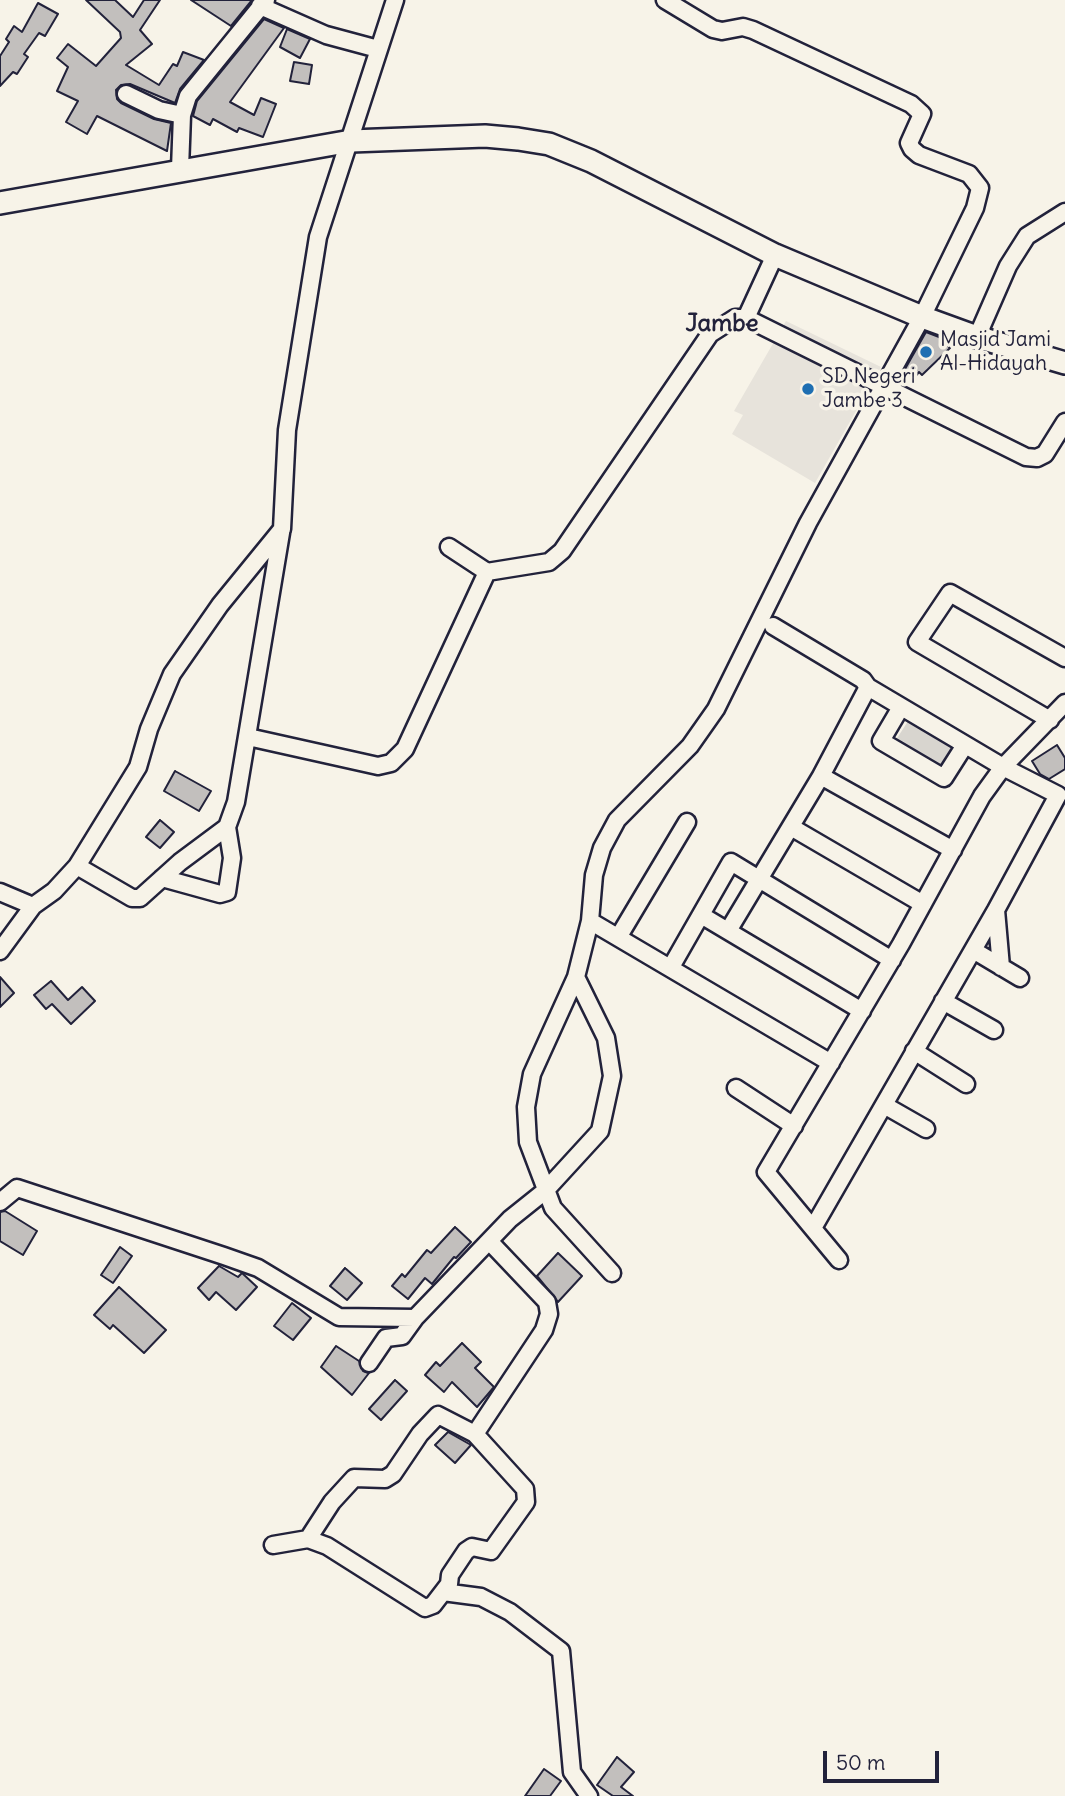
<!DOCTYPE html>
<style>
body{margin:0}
#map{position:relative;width:1065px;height:1796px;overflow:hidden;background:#f7f3e8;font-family:Delius,sans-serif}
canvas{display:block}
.scale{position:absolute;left:823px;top:1751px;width:116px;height:32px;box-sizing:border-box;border:4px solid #22223b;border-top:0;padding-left:9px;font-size:21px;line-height:24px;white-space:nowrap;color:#22223b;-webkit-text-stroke:5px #f7f3e8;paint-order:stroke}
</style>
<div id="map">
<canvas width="1065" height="1796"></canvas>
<div class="scale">50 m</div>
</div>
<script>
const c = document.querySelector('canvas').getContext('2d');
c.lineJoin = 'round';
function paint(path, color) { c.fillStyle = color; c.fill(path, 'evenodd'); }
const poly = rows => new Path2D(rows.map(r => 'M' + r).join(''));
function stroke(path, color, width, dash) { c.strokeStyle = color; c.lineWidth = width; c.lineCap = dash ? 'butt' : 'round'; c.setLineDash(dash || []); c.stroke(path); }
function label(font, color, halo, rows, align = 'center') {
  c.font = font + ' Delius,sans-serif'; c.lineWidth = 7; c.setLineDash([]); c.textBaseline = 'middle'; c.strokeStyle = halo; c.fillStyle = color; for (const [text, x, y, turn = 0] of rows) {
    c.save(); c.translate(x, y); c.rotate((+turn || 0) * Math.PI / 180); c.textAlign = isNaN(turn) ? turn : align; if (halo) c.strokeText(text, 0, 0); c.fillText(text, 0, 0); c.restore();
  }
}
paint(poly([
 [786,321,881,367,815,483,732,434,743,415,734,411]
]), '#e7e3db');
paint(poly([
 [910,718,955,745,939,771,894,743]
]), '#d8d5cf');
const building = poly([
 [86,0,115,0,133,17,144,0,160,0,140,30,152,44,126,65,159,85,173,64,177,66,183,52,204,60,180,89,175,103,130,84,121,85,116,90,117,99,121,103,154,119,171,123,167,151,97,116,87,134,66,122,78,101,57,91,68,67,57,58,68,44,96,66,121,38,120,32,86,0],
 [191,0,252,0,231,26,191,0],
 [38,3,58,14,45,36,39,33,24,54,28,57,17,74,13,72,0,86,0,56,9,42,6,39,14,26,22,32,38,3],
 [264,19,284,28,230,102,254,115,261,98,276,104,263,137,239,128,237,132,213,119,210,125,193,116,197,101,264,19],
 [287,29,310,39,300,58,280,47,287,29],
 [294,62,312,65,309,84,290,81,294,62],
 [926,332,939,337,950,348,922,375,919,372,914,378,905,369,926,332],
 [1057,745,1065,758,1065,769,1049,779,1040,774,1032,761,1057,745],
 [175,771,211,791,199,811,164,791,175,771],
 [160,820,174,832,160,848,146,837,160,820],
 [0,977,14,993,0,1007,0,977],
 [51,981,68,1000,82,987,95,1001,71,1024,52,1004,46,1009,34,995,51,981],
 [5,1211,37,1231,23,1255,0,1241,0,1212,5,1211],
 [455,1227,471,1242,456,1258,454,1257,432,1284,425,1278,408,1299,392,1286,402,1274,405,1277,427,1250,431,1253,455,1227],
 [120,1247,132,1256,113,1283,101,1275,120,1247],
 [558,1253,582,1276,558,1302,537,1276,558,1253],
 [219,1266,238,1277,242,1273,257,1287,236,1310,216,1292,209,1300,198,1288,219,1266],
 [345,1268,362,1283,347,1300,330,1286,345,1268],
 [119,1287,166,1330,144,1353,113,1325,110,1329,94,1315,119,1287],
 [292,1303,311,1318,293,1340,274,1326,292,1303],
 [462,1343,481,1362,475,1368,494,1387,477,1407,452,1382,444,1392,425,1375,436,1362,440,1366,462,1343],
 [336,1346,359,1361,363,1371,369,1373,352,1395,321,1367,336,1346],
 [395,1380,407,1391,381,1420,369,1409,395,1380],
 [448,1432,471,1445,455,1463,435,1445,448,1432],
 [617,1757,634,1772,621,1787,633,1796,613,1796,597,1785,617,1757],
 [544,1769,561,1781,550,1796,525,1796,544,1769]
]);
paint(building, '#c2bfbd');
stroke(building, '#22223b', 2);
const minor = poly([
 [260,6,326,35,378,49],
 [126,94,159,110,182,115],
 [180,169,182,115,188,96,266,0],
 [746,318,1026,457,1037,458,1045,454,1065,422],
 [977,337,1008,266,1027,236,1065,212],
 [449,547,487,572,549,562,562,551,710,334,735,318,746,318,775,255],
 [773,626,863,680,868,687],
 [901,707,881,741,944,778,965,745],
 [1050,720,917,642,950,593,1065,658],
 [248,737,378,766,391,763,405,749,487,572],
 [821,776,953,850],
 [791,827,923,904],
 [77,866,132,898,140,898,180,862,227,827,236,802,281,533],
 [162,878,220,894,227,892,232,858,227,827],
 [0,892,33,906],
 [996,910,1001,967],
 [701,915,862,1011],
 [590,921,831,1063],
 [728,931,821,776,868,687,1003,767,1058,795,996,910,813,1228],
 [619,936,687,822],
 [973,950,1020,978],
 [0,951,33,906,54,891,77,866,138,767,149,729,172,674,220,605,282,529,287,430,318,237,395,0],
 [671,967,731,862,892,960],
 [576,977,532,1074,526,1107,528,1142,553,1208,612,1273],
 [943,1001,994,1030],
 [914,1051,966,1084],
 [736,1088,794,1126],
 [884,1105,926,1129],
 [0,1202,17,1188,224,1256,258,1268,339,1317,415,1318],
 [839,1260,766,1172,901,944,982,796,1003,767,1065,703],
 [369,1363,386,1338,402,1336,415,1318,510,1219,545,1191,600,1131,612,1076,606,1038,576,977,590,921,594,875,602,848,617,820,690,746,716,709,808,523,922,317,975,208,980,188,969,174,919,155,912,149,909,143,922,114,911,104,753,30,743,27,722,31,713,29,665,0],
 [475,1434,544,1330,549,1314,547,1302,490,1242],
 [273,1545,308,1539,327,1546,425,1608,433,1605,443,1592,449,1584,450,1575,466,1551,472,1547,491,1551,526,1502,525,1489,475,1434,438,1415,420,1434,393,1474,385,1479,354,1478,332,1502,308,1539],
 [443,1592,481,1597,510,1612,561,1651,572,1772,589,1796]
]);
const tertiary = poly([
 [0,203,351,141,485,136,518,139,549,144,591,161,775,255,922,317,977,337,1065,363]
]);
stroke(minor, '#22223b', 21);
stroke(tertiary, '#22223b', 26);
stroke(minor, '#f7f3e8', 16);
stroke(tertiary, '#f7f3e8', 21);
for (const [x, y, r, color] of [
 [926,352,7,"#1f6fb2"],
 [808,389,7,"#1f6fb2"]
]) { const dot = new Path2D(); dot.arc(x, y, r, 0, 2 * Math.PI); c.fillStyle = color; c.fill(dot); stroke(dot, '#f7f3e8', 2.5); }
label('21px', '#22223b', '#f7f3e8', [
 ["Masjid Jami",940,340],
 ["Al-Hidayah",940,364],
 ["SD Negeri",822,377],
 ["Jambe 3",822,401]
], 'left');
label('bold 24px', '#22223b', '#f7f3e8', [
 ["Jambe",722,324]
]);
</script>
